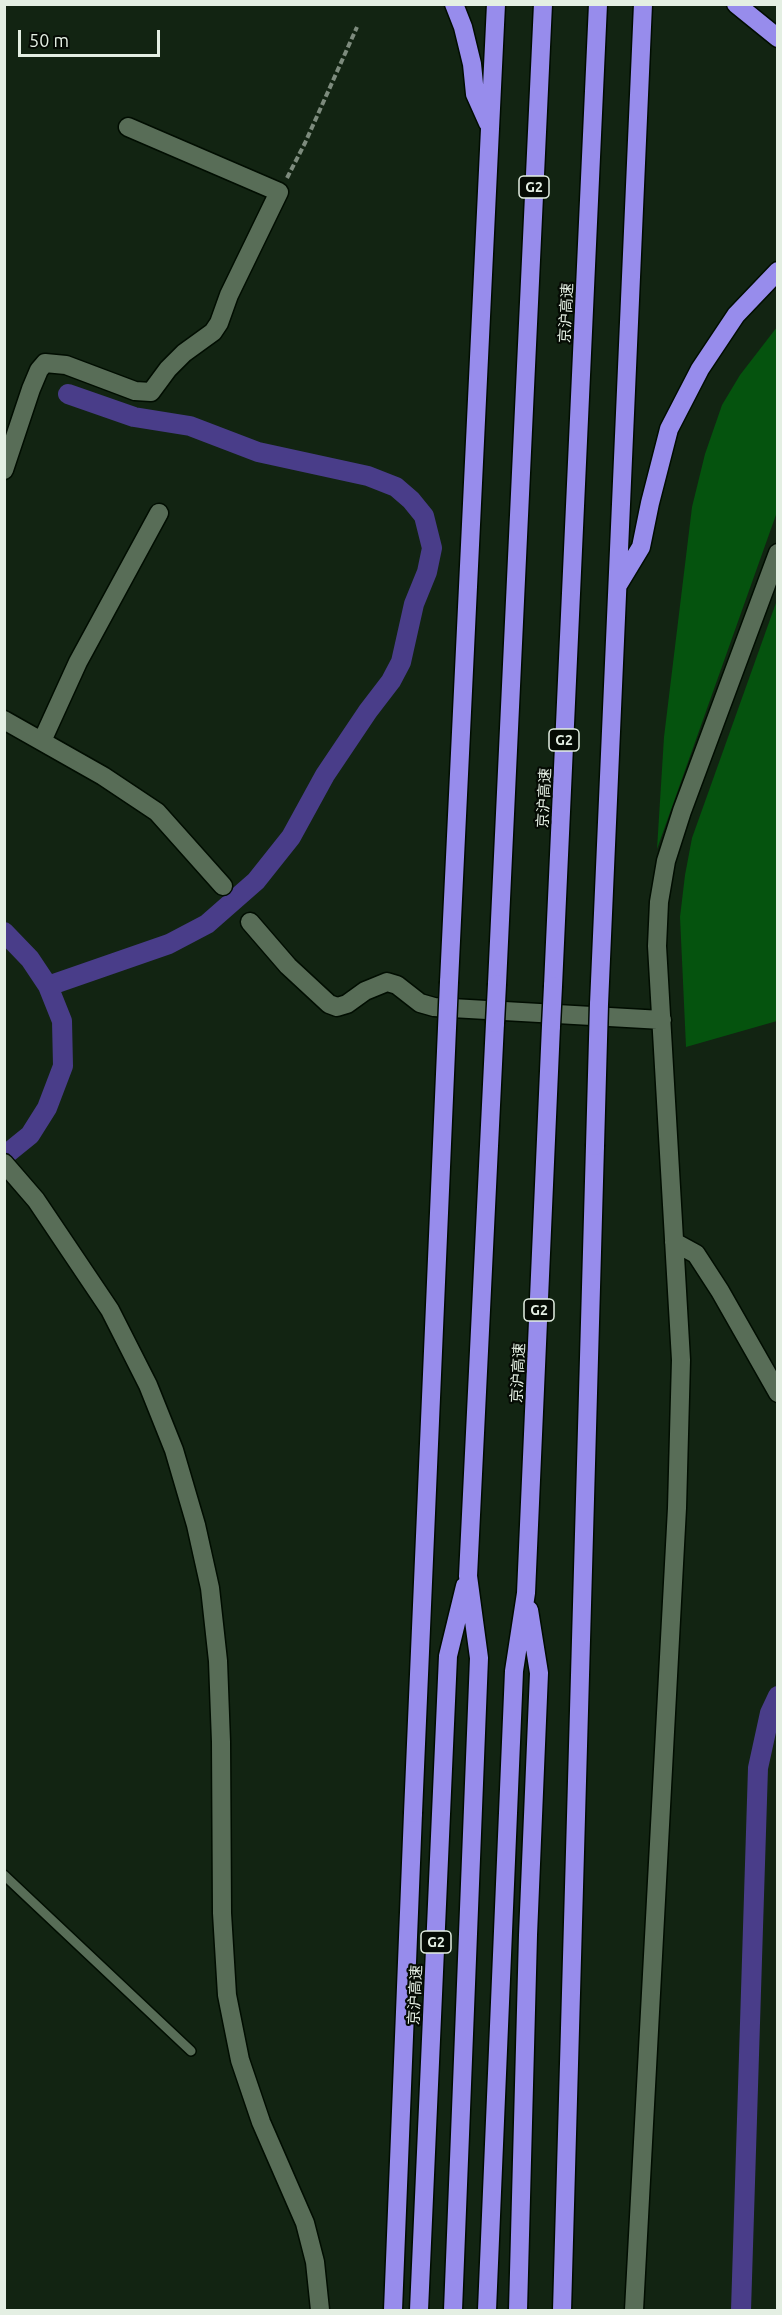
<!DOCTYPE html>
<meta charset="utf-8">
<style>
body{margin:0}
#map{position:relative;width:782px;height:2315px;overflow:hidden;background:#122412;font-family:Ubuntu,sans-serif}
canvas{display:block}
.frame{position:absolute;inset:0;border:6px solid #e4efe3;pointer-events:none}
.scale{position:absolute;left:18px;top:30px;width:142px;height:27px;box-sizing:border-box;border:3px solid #e4efe3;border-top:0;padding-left:8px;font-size:18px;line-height:21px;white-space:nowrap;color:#e4efe3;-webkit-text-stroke:4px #050b04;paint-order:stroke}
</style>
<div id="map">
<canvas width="782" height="2315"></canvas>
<div class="frame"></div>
<div class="scale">50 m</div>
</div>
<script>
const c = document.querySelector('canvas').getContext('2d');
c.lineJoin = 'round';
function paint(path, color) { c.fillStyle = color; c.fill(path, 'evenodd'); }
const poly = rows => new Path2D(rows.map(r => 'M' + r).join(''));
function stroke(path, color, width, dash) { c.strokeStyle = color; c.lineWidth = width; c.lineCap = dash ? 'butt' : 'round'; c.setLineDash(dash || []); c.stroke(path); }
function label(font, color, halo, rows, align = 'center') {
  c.font = font + ' Ubuntu,"Noto Sans SC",sans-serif'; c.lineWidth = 4.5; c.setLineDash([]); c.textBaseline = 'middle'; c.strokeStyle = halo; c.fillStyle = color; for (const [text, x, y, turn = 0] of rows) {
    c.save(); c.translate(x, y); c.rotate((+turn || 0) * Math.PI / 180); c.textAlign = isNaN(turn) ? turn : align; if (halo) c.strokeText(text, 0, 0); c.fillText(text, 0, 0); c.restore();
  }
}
paint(poly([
 [777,327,777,512,657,849,664,737,692,507,705,454,722,405,740,375],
 [777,600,777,1021,686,1047,680,917,685,875,692,838]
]), '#05530e');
stroke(poly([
 [4,932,30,959,48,986,62,1021,63,1066,47,1108,30,1135,4,1156],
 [48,986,169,944,207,924,256,881,291,837,325,775,368,711,391,681,401,662,414,604,427,572,432,548,424,516,411,500,396,487,368,476,258,452,190,426,134,417,68,394],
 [741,2310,758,1768,770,1713,778,1696]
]), '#493d89', 20);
const lane = poly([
 [4,1875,191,2051]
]);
const street = poly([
 [4,470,31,389,39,370,45,363,66,365,135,391,151,392,168,369,184,353,213,332,219,323,229,295,279,192,128,127],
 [4,720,103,776,157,812,223,886],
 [42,741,78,662,159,513],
 [250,922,288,966,329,1004,337,1007,347,1004,365,991,387,982,397,985,420,1003,434,1007,662,1020],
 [4,1163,36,1200,110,1310,148,1385,174,1450,196,1525,210,1588,218,1661,221,1742,222,1913,227,1995,240,2060,261,2122,305,2223,315,2262,320,2310],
 [674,1242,696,1254,720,1291,778,1393],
 [634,2310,677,1508,681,1360,657,946,659,902,666,861,682,811,778,553]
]);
const highway = poly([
 [454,4,463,27,472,64,475,94,488,123],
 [736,4,778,38],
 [618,585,641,547,650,503,669,429,700,369,736,315,778,271],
 [449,982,496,4],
 [497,984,543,4],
 [553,986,598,4],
 [599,1004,643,4],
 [393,2310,413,1813],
 [419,2310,448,1656,465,1586],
 [453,2310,479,1658,468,1576,495,1023],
 [487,2310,514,1671,526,1593,551,1026],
 [518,2310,528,1935,539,1673,529,1610],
 [562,2310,595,1146]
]);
stroke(lane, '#010d01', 12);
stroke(street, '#010d01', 21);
stroke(highway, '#010d01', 21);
stroke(poly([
 [287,178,305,143,357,27]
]), '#7d8b7d', 4, [6, 3]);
stroke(lane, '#586d57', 9);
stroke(street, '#586d57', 18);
stroke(highway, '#978cec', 18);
const highwayBridge = poly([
 [495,1023,497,984],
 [551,1026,553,986],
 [595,1146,599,1004],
 [413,1813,449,982]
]);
stroke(highwayBridge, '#010d01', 21, []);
stroke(highwayBridge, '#978cec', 18);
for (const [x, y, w] of [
 [534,187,30],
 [564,740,30],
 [539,1310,30],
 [436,1942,30]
]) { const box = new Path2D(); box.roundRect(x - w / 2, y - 11, w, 22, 4.5); c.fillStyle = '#050b04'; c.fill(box); stroke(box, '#e4efe3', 1.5); }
label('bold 14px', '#e4efe3', null, [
 ["G2",534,187],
 ["G2",564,740],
 ["G2",539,1310],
 ["G2",436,1942]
]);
label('15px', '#e4efe3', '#050b04', [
 ["京沪高速",566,313,-87],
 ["京沪高速",544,798,-87],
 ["京沪高速",518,1373,-87],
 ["京沪高速",415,1995,-87]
]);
</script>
